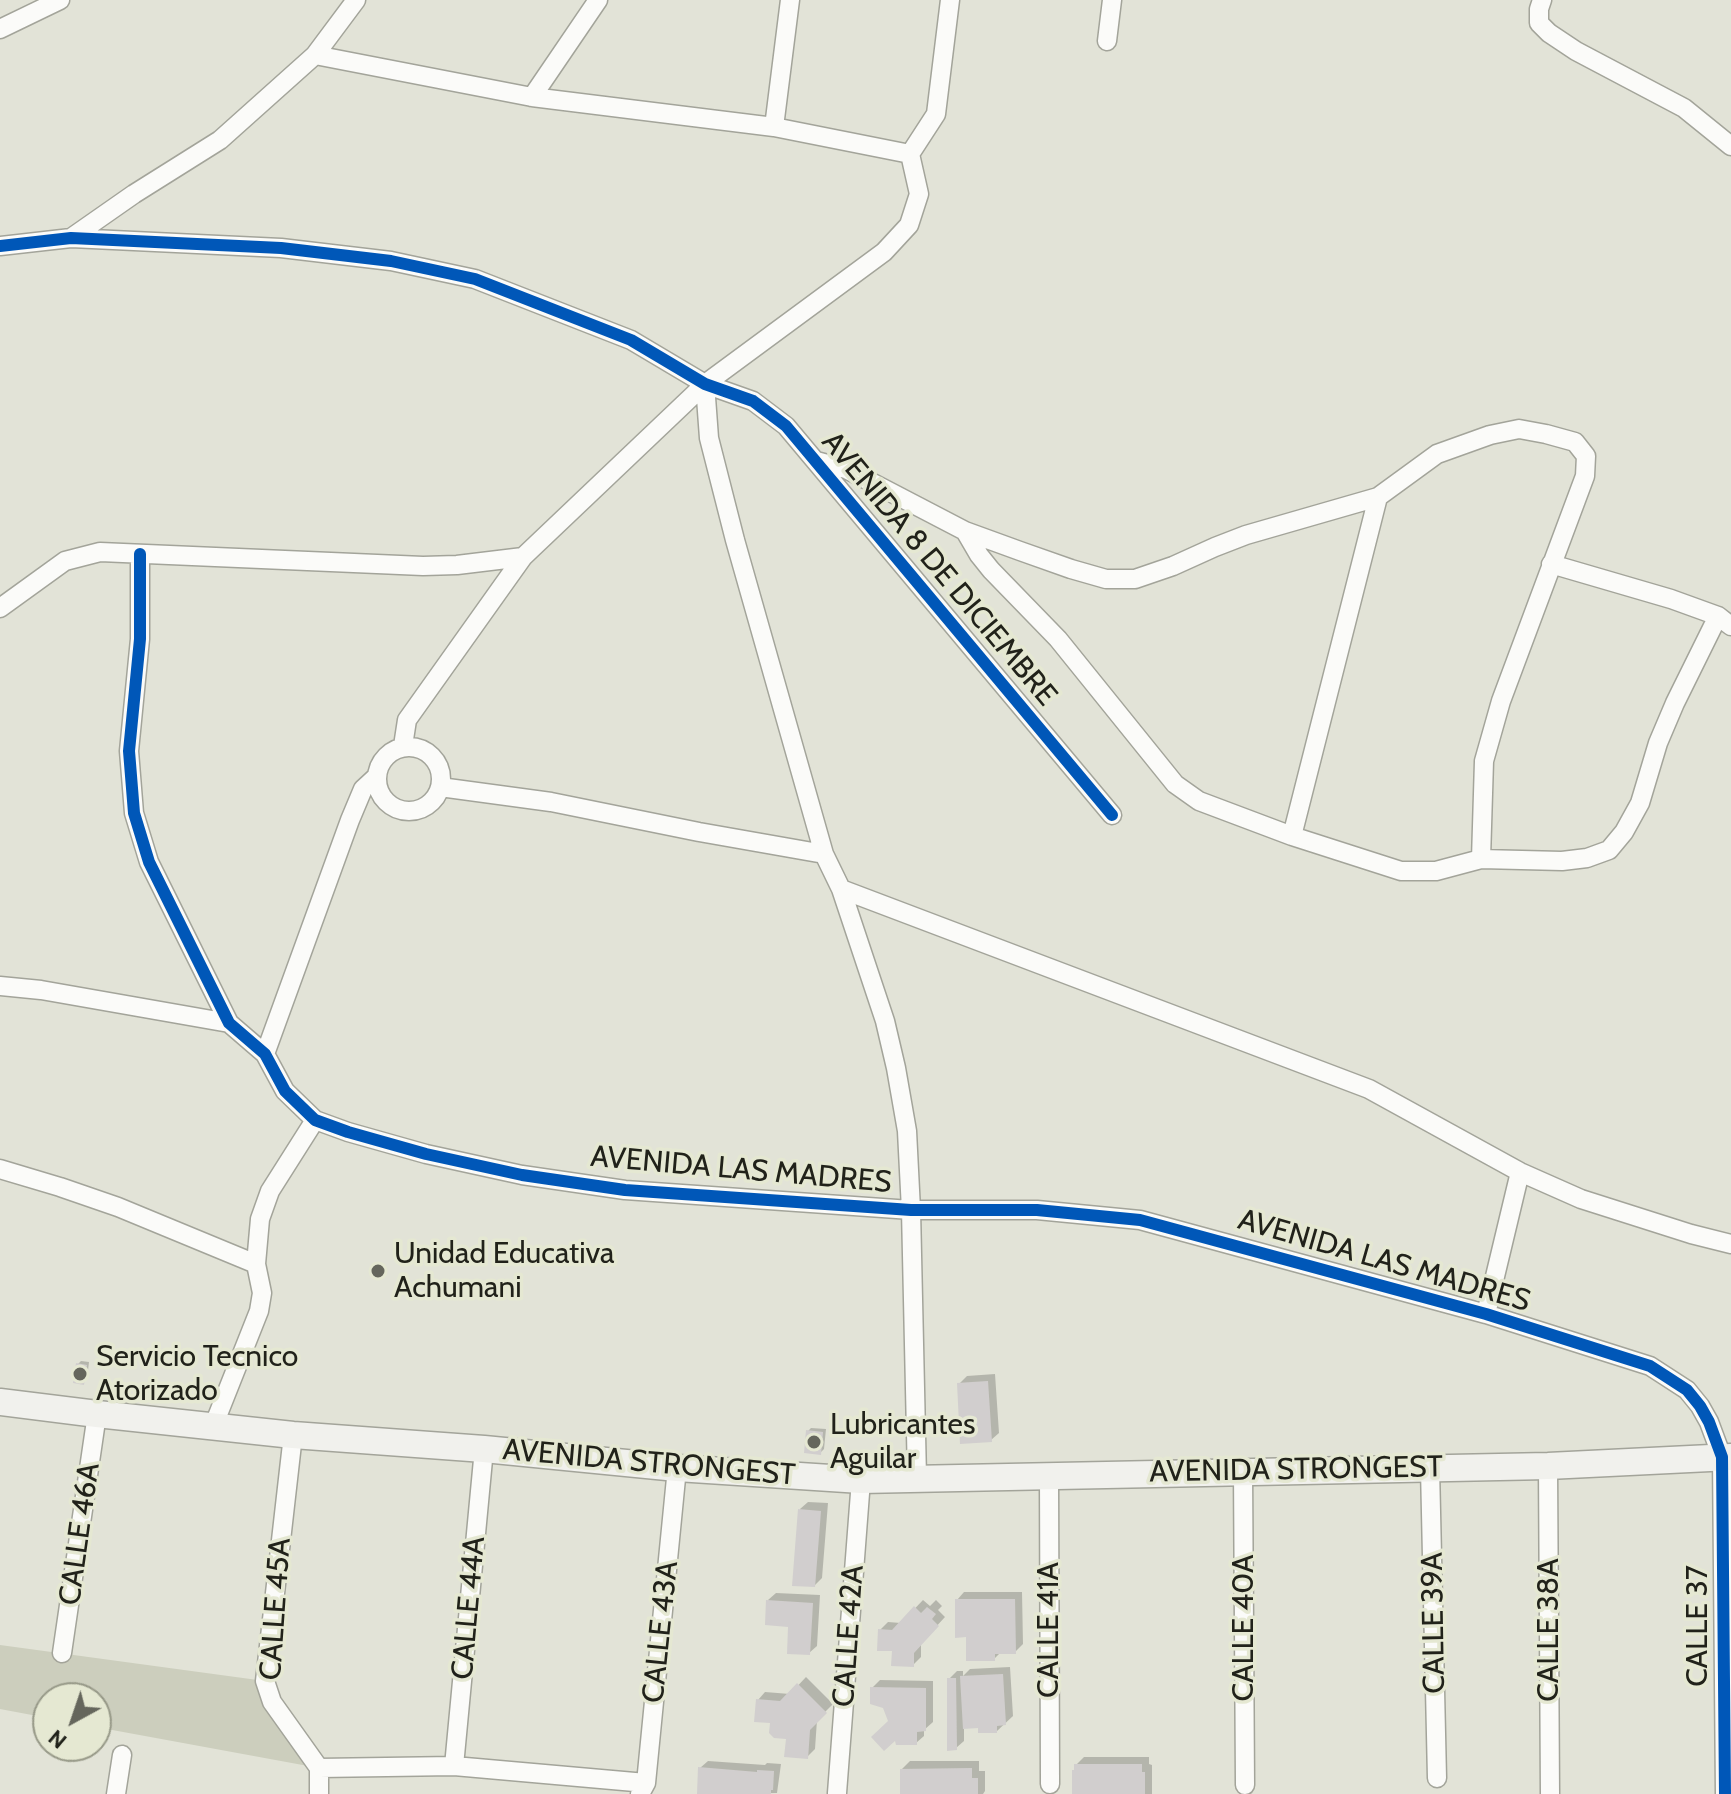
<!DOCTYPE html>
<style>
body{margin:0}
#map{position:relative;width:1731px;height:1794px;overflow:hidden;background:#e2e3d7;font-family:Cabin,sans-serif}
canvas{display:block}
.north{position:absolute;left:32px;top:1682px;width:80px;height:80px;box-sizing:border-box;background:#e5e8d2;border:2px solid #979988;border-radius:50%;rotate:220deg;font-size:22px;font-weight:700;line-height:32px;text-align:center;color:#21221a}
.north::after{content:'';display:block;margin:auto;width:28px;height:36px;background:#65665c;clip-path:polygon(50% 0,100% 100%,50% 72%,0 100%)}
</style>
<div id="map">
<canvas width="1731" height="1794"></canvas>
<div class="north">N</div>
</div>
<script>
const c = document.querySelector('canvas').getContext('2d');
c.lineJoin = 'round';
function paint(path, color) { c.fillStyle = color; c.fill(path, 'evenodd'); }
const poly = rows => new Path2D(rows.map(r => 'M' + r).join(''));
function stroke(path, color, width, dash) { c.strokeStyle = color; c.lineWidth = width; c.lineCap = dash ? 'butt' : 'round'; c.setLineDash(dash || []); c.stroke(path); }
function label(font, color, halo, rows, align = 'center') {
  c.font = font + ' Cabin,sans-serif'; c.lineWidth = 7; c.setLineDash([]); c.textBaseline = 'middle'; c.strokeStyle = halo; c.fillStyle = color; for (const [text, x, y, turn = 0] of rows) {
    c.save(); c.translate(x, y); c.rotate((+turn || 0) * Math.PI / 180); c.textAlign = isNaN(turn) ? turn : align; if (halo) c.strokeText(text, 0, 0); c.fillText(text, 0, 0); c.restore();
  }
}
paint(poly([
 [0,1645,265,1681,319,1768,96,1727,96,1698,48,1698,48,1718,0,1709]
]), '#cccebd');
paint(poly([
 [81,1361,89,1362,87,1379,83,1383,78,1364],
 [995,1374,999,1433,991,1440,959,1384,967,1376],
 [811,1428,826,1429,824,1449,821,1452,808,1431],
 [808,1502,828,1503,822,1578,815,1585,800,1509],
 [964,1592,1022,1592,1023,1644,1015,1652,1001,1652,994,1659,968,1635,957,1600],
 [776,1593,820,1595,817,1646,809,1653,790,1625,768,1600],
 [923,1600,930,1606,936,1600,942,1606,938,1610,945,1617,921,1643,921,1657,913,1665,894,1650,880,1630,888,1622,901,1623],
 [1010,1667,1013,1716,997,1731,980,1726,964,1727,964,1741,956,1748,949,1679,957,1671,963,1671,963,1676,970,1669],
 [806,1677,833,1704,817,1720,815,1749,807,1757,772,1721,758,1700,765,1692,790,1694],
 [880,1680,933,1681,933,1722,924,1730,924,1736,916,1743,890,1721,885,1706,872,1688],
 [1084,1757,1149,1757,1149,1764,1152,1765,1152,1794,1074,1794,1076,1765],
 [708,1761,765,1765,767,1763,781,1764,777,1793,699,1794,700,1768],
 [910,1761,979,1761,979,1771,985,1771,985,1791,983,1794,902,1794,902,1769]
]), '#0003');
paint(poly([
 [76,1363,87,1365,84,1385,73,1383],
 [988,1381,992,1442,960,1444,957,1383],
 [806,1430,823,1432,821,1455,804,1453],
 [798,1509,821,1511,815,1587,792,1586],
 [955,1599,1015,1599,1016,1654,995,1654,995,1661,966,1661,966,1637,955,1638],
 [766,1600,813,1603,810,1655,787,1654,788,1627,765,1625],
 [914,1606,921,1613,927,1607,936,1614,932,1619,939,1626,914,1653,914,1667,891,1666,892,1651,877,1651,878,1629,892,1630],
 [1003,1674,1006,1725,997,1726,997,1733,978,1733,978,1728,963,1729,960,1676],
 [947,1678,956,1678,957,1750,947,1751],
 [797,1683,827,1713,810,1730,808,1759,784,1757,786,1739,774,1738,769,1733,770,1723,754,1722,756,1699,780,1701],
 [870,1687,926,1688,926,1731,917,1732,917,1745,896,1745,895,1741,884,1751,871,1737,888,1721,883,1708,870,1704],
 [1074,1764,1142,1764,1142,1772,1145,1772,1145,1794,1072,1794,1072,1770,1074,1770],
 [698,1767,757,1772,757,1770,774,1771,773,1790,771,1790,771,1794,697,1794],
 [972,1768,972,1778,978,1778,978,1794,900,1794,900,1769]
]), '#d1cece');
const street = poly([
 [1542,0,1539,9,1539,23,1549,33,1576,51,1684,108,1731,146],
 [0,29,60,0],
 [1107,41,1112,0],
 [315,55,532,97,774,127,910,154],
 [532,97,598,0],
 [774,127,790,0],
 [71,238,134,194,220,140,315,55,356,0],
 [0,246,71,238,281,248,391,261,475,279,631,340,705,384,753,401,786,426,1112,815],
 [705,384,709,438,735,540,824,854,841,889,885,1021,896,1068,907,1131,911,1210,917,1478],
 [816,461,846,469,965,531,1020,551,1071,569,1106,579,1135,579,1173,566,1215,547,1246,535,1378,497,1437,454,1490,435,1519,429,1546,434,1575,442,1586,456,1585,476,1501,701,1484,761,1481,859],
 [965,531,979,555,991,570,1058,639,1175,784,1199,801,1292,836,1401,871,1436,871,1481,859,1562,861,1587,858,1609,850,1624,832,1640,803,1658,743,1675,703,1718,616],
 [140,554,140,639,129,751,134,813,149,862,229,1023,265,1054,285,1091,315,1120,348,1132,426,1154,522,1175,625,1190,911,1210,1037,1210,1140,1220,1486,1314,1650,1366,1687,1390,1700,1406,1709,1422,1722,1457,1725,1794],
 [1551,564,1671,599,1718,616,1731,626],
 [0,608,65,561,100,552,423,566,457,565,523,557],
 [403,746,407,720,523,557,705,384,884,252,909,225,919,194,910,154,936,114,950,0],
 '377 779a32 32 0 1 1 64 0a32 32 0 1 1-64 0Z',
 [440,787,551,802,699,832,824,854],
 [1292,836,1378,497],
 [841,889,1369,1089,1520,1172,1581,1199,1691,1234,1731,1244],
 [0,986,41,990,229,1023],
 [265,1054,350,820,363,789,376,777],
 [0,1169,60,1187,118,1207,256,1264],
 [1486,1314,1520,1172],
 [213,1427,259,1311,262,1293,256,1264,260,1219,270,1191,315,1120],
 [293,1435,265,1681,272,1702,319,1768],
 [1548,1466,1550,1794],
 [1430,1468,1437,1778],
 [1243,1471,1245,1785],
 [1049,1475,1050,1784],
 [62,1653,97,1414],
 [454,1766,484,1449],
 [319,1768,454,1766,646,1783],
 [837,1793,861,1480],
 [116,1794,122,1755],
 [319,1794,319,1768],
 [640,1794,646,1783,677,1468]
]);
const secondary = poly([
 [0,1402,97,1414,293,1435,484,1449,677,1468,861,1480,1548,1466,1731,1457]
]);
stroke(street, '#a3a49a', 21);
stroke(secondary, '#a3a49a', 29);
stroke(street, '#fbfbf9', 18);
stroke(secondary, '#f1f1ed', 26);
stroke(poly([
 [0,246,71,238,281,248,391,261,475,279,631,340,705,384,753,401,786,426,1112,815],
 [140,554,140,639,129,751,134,813,149,862,229,1023,265,1054,285,1091,315,1120,348,1132,426,1154,522,1175,625,1190,911,1210,1037,1210,1140,1220,1486,1314,1650,1366,1687,1390,1700,1406,1709,1422,1722,1457,1725,1794]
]), '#0057b8', 12);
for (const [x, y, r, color] of [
 [378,1271,8,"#65665c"],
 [80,1374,8,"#65665c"],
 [814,1442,8,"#65665c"]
]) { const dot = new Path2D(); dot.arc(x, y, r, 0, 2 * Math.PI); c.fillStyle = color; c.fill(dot); stroke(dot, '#e5e8d2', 3); }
label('30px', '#21221a', '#e5e8d2', [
 ["AVENIDA 8 DE DICIEMBRE",939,569,50],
 ["AVENIDA LAS MADRES",741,1170,5],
 ["AVENIDA LAS MADRES",1384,1261,16],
 ["AVENIDA STRONGEST",649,1463,5],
 ["AVENIDA STRONGEST",1296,1470,-1],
 ["CALLE 46A",80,1534,-82],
 ["CALLE 44A",469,1608,-85],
 ["CALLE 45A",276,1609,-86],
 ["CALLE 39A",1434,1623,-91],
 ["CALLE 37",1698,1626,-90],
 ["CALLE 40A",1244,1628,-90],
 ["CALLE 41A",1049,1630,-90],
 ["CALLE 38A",1549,1630,-90],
 ["CALLE 43A",661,1632,-84],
 ["CALLE 42A",849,1636,-86]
]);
label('30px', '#21221a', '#e5e8d2', [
 ["Unidad Educativa",394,1254],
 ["Achumani",394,1288],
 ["Servicio Tecnico",96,1357],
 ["Atorizado",96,1391],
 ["Lubricantes",830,1425],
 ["Aguilar",830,1459]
], 'left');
</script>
